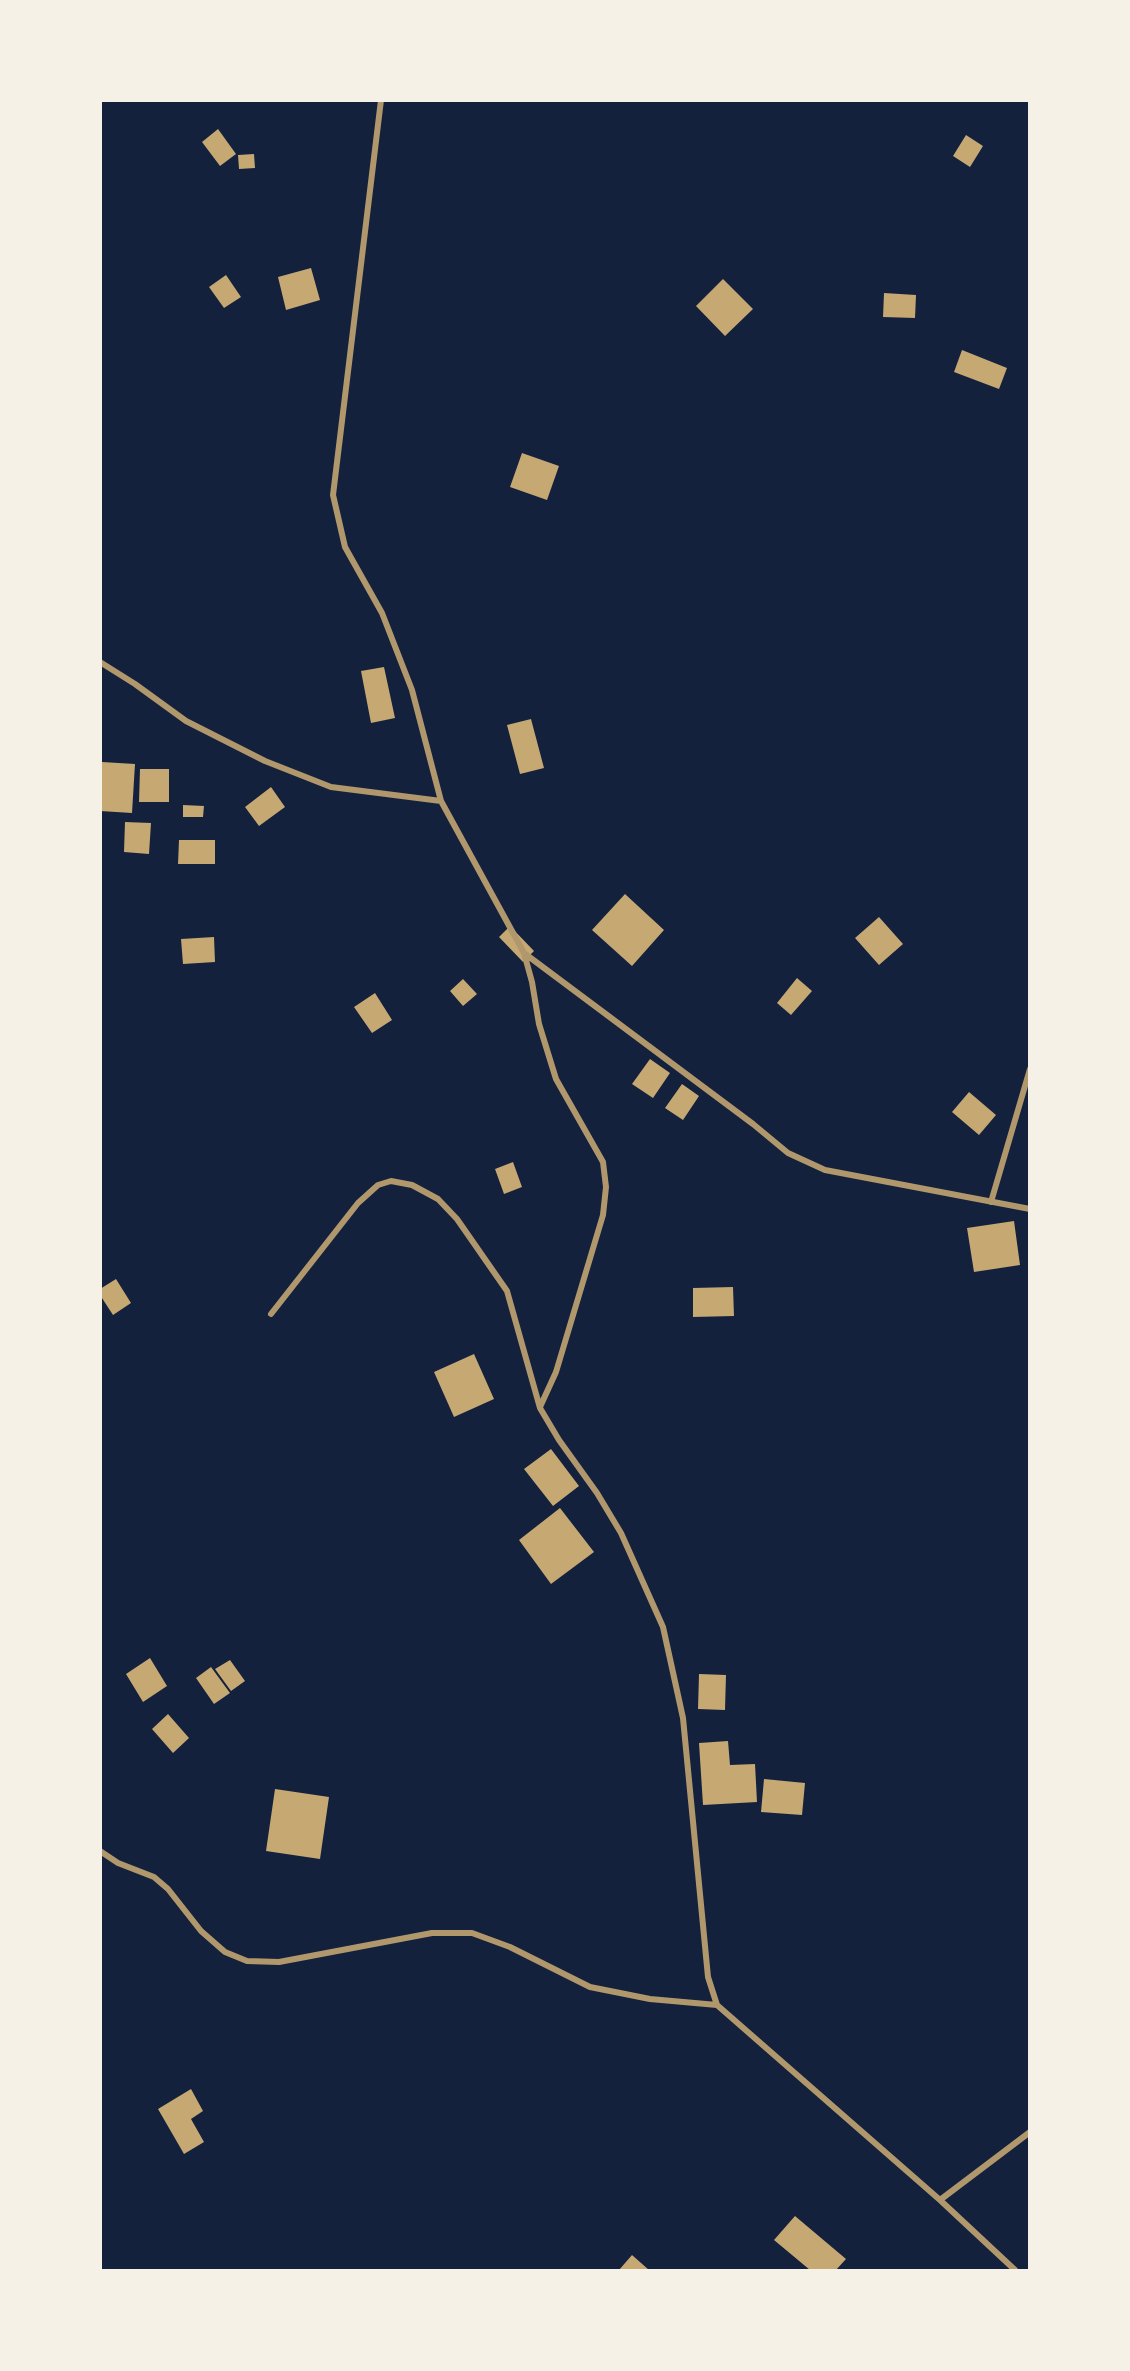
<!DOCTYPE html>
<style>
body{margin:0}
#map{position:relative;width:1130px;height:2371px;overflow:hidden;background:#14213d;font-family:"Fira Sans",sans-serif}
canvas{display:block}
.frame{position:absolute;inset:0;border:102px solid #f6f1e7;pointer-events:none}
</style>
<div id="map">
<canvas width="1130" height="2371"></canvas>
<div class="frame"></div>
</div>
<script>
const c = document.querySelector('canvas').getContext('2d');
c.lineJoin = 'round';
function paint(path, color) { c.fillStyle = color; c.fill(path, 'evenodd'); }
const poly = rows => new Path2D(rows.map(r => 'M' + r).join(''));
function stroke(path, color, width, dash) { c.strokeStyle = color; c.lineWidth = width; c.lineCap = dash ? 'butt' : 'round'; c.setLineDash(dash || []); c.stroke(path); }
paint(poly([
 [218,129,236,154,220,166,202,142],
 [966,135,983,146,970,167,953,156],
 [254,154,255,168,239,169,238,155],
 [311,268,320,300,286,310,278,277],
 [226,275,241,297,224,308,209,287],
 [723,279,753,309,725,336,696,306],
 [884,293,916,295,915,318,883,317],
 [962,350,1007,368,999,389,954,372],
 [522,453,559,466,547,500,510,487],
 [384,667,395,718,371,723,361,671],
 [531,719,544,768,520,774,507,725],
 [102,762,135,764,132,813,100,811],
 [140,769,169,769,169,802,139,802],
 [271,787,285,807,259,826,245,807],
 [183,805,204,806,203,817,183,817],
 [125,822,151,823,149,854,124,852],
 [179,840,215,840,215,864,178,864],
 [625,894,664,930,632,966,592,930],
 [879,917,903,944,879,965,855,938],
 [510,926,534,951,523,962,499,937],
 [214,937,215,962,183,964,181,939],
 [797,978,812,991,791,1015,777,1003],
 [463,979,477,994,463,1006,450,991],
 [375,993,392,1020,372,1033,354,1007],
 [650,1059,670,1073,653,1098,632,1084],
 [682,1084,699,1096,683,1120,665,1108],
 [969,1092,996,1115,979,1135,952,1112],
 [513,1162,522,1187,504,1194,495,1169],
 [1014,1221,1020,1265,974,1272,967,1228],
 [116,1279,131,1303,113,1315,100,1295,100,1289],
 [733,1287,734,1316,693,1317,693,1288],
 [474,1354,494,1399,454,1417,434,1372],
 [551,1449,579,1486,553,1506,524,1469],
 [560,1508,594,1552,551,1584,519,1540],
 [150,1658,167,1686,143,1702,126,1674],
 [230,1660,245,1681,231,1691,215,1669],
 [211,1667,230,1693,214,1704,196,1678],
 [699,1674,726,1675,725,1710,698,1709],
 [168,1714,189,1738,173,1753,152,1729],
 [728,1741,730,1765,755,1764,757,1802,703,1805,699,1743],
 [764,1779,805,1783,802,1815,761,1812],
 [275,1789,329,1797,320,1859,266,1851],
 [191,2089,203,2111,191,2119,204,2142,184,2154,158,2109],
 [795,2216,846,2259,836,2270,810,2270,774,2240],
 [632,2255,649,2270,619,2270]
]), '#c6a872');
stroke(poly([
 [381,100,333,495,345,547,382,613,412,690,441,801,524,953,532,982,539,1024,556,1079,603,1162,606,1187,603,1215,556,1372,540,1407],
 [100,662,135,684,186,721,265,761,331,787,441,801],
 [524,953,753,1124,788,1153,825,1170,1030,1209],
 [991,1202,1030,1069],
 [271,1314,358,1203,378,1185,391,1181,412,1185,438,1199,457,1219,507,1291,540,1408,559,1440,597,1493,621,1533,663,1627,683,1718,708,1977,717,2005,940,2200,1015,2270],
 [100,1851,118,1863,154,1877,168,1889,201,1931,225,1952,247,1961,279,1962,432,1933,472,1933,510,1947,590,1987,650,1999,717,2005],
 [940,2200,1030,2132]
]), '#b1986c', 6);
</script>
